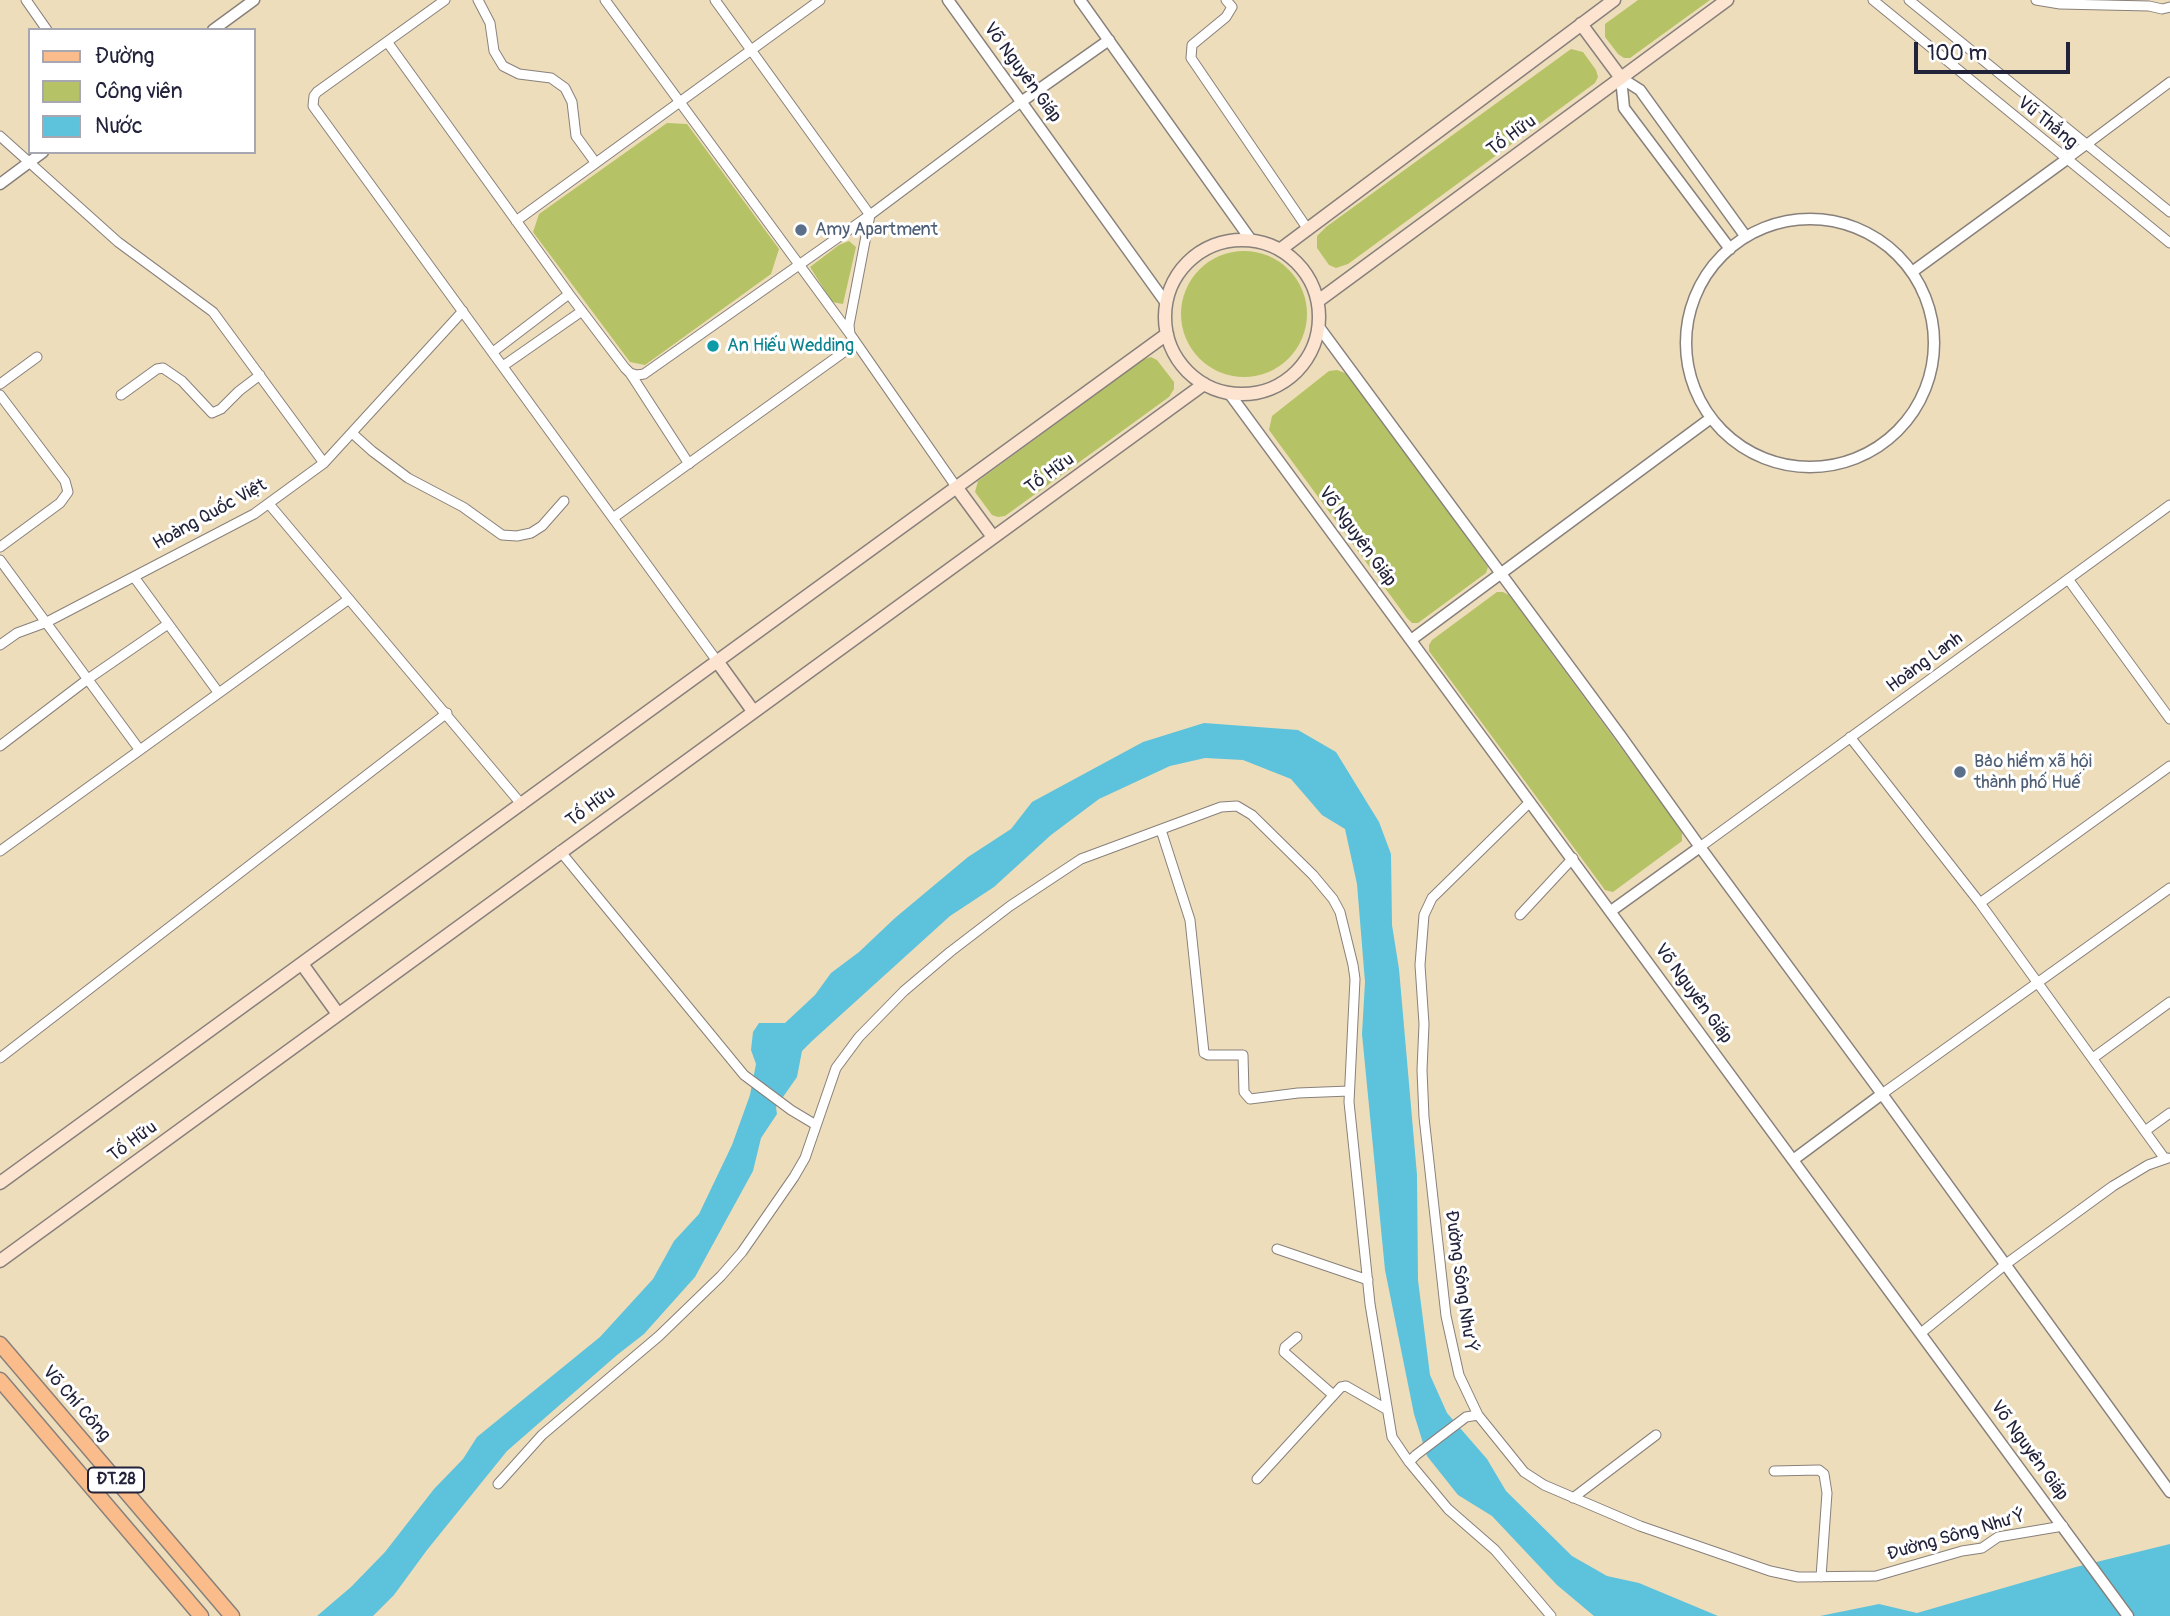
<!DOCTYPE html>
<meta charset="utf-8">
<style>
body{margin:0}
#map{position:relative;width:2170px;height:1616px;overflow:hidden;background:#edb;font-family:Pangolin,sans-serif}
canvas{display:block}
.legend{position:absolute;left:28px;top:28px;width:228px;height:126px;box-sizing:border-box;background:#fff;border:2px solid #a7a7b1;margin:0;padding:9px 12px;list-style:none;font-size:21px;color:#22223b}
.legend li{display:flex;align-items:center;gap:14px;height:35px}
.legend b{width:35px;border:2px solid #a7a7b1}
.scale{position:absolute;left:1914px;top:42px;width:156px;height:32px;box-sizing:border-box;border:4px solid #22223b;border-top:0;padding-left:9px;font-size:21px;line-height:24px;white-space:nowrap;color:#22223b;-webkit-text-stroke:5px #fff;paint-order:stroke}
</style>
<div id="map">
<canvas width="2170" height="1616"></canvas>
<ul class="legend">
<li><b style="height:9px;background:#fabc8b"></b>Đường</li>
<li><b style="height:19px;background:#b5c265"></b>Công viên</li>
<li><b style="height:19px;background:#5dc2db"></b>Nước</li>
</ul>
<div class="scale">100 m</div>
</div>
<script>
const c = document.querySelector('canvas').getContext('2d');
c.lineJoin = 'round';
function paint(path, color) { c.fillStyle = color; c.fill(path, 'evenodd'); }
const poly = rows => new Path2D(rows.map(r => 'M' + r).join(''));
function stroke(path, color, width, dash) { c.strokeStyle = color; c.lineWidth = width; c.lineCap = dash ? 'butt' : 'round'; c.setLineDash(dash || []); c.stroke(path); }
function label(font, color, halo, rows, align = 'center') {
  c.font = font + ' Pangolin,sans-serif'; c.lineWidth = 6; c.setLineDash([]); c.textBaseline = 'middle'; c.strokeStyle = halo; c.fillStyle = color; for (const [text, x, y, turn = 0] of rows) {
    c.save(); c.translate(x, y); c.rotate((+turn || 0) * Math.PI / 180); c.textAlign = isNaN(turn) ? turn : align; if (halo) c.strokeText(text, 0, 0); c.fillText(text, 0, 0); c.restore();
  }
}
paint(poly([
 [1638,0,1710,0,1630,58,1624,58,1618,54,1605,37,1605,24],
 [1571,49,1583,52,1596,70,1598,77,1595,83,1348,264,1336,268,1329,265,1317,248,1317,236,1326,227],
 [667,123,687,124,779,249,771,274,645,365,630,362,533,232,539,214],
 [849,241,856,247,843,304,832,302,810,267,839,245],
 '1181 314a63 63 0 1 1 126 0a63 63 0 1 1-126 0Z',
 [1151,357,1157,360,1174,382,1174,389,1169,397,1005,516,998,517,992,515,975,492,978,481,1144,359],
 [1337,370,1350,375,1488,567,1486,573,1418,623,1412,623,1407,618,1269,430,1272,416,1329,371],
 [1497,592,1503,592,1509,595,1682,831,1682,841,1613,892,1605,890,1429,651,1429,645,1432,640]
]), '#b5c265');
paint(poly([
 [1204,723,1298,730,1336,752,1379,822,1391,854,1392,925,1399,969,1417,1175,1418,1280,1430,1375,1447,1413,1487,1459,1506,1491,1572,1556,1607,1576,1639,1583,1718,1616,1594,1616,1557,1585,1492,1516,1458,1495,1427,1456,1414,1414,1385,1270,1362,1034,1365,982,1357,884,1345,829,1322,815,1291,779,1243,760,1205,758,1170,766,1099,799,1051,835,994,887,950,916,812,1041,802,1051,797,1077,776,1107,777,1114,761,1138,753,1171,695,1277,644,1334,617,1355,507,1451,427,1550,394,1595,373,1616,317,1616,351,1587,385,1552,434,1489,463,1459,477,1437,600,1337,653,1279,674,1241,699,1214,732,1145,750,1095,756,1064,751,1050,753,1032,759,1023,785,1023,815,995,831,973,859,952,895,918,968,857,1011,829,1032,802,1143,742],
 [2170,1544,2170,1616,1820,1616,1879,1604,1917,1613,2076,1567]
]), '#5dc2db');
const minor = poly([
 [26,0,47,30],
 [445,0,317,92,314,96,313,106,717,661],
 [478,0,490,23,494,51,503,66,519,74,551,78,565,88,572,102,576,136,595,162],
 [605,0,850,334],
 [715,0,870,215,849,325,850,334,957,488],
 [1226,0,1232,7,1226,17,1192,45,1191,58,1307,228],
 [1873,0,2170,243],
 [1909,0,2170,212],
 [2036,0,2060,4,2149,6,2162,9,2170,7],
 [388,43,569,294,625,368,630,373,637,375,644,374,870,215,1021,102],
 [0,136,118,242,213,312,324,463],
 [2067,159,2170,82],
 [516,221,820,0],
 [493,352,569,294],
 [503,366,582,311],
 [630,373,689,464],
 [0,384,37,357],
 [0,395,65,481,68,492,60,503,0,547],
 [121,395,157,369,163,368,182,381,212,413,221,409,239,391,260,375],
 [352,433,372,451,408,478,463,507,502,535,517,536,531,533,542,526,564,501],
 [269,504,522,805],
 [613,518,855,344],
 [0,560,139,749],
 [134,577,218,692],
 [2068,579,2170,719],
 [0,645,17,633,47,622,254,514,324,463,463,311],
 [1850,737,1980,903,2165,1159],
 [0,746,88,679,168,624],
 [1530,802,1432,898,1424,915,1420,965,1424,1024,1422,1070,1424,1117,1446,1316,1459,1375,1478,1415,1524,1472,1544,1485,1640,1526,1770,1571,1798,1577,1876,1576,1962,1551,1982,1548,1998,1537,2063,1526],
 [1161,830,1190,920,1204,1053,1208,1055,1243,1055,1244,1092,1250,1099,1298,1093,1349,1091],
 [1700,847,2170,505],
 [0,851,349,599],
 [560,851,744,1075,791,1110,816,1125],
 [1980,903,2170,766],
 [1520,915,1573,858],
 [0,1058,447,713],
 [2093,1058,2170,1002],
 [1882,1094,2170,888],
 [2145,1131,2170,1113],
 [1277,1249,1368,1280],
 [1921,1333,2006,1264,2113,1186,2148,1165,2168,1158],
 [1297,1337,1285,1347,1284,1352,1332,1394],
 [1409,1462,1416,1455,1466,1417,1478,1415],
 [1774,1471,1819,1470,1824,1474,1827,1493,1821,1577],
 [1257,1479,1341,1387,1346,1386,1386,1409],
 [498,1484,542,1435,659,1336,721,1276,742,1252,794,1177,805,1158,836,1068,859,1037,904,991,950,952,1010,906,1081,859,1221,807,1237,806,1252,815,1313,875,1333,899,1340,912,1353,965,1355,979,1349,1102,1370,1304,1392,1437,1409,1462,1448,1509,1495,1550,1551,1616],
 [1573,1498,1656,1435]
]);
const tertiary = poly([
 [948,0,1166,303],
 [1080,0,1251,240],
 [213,30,254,0],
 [1621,78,1624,108,1730,249],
 [1621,78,1640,90,1746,237],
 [1021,102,1109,40],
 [0,184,43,152],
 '1686 343a124 124 0 1 1 248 0a124 124 0 1 1-248 0Z',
 [1912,272,2067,159],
 [1319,327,1620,735,1700,847,1882,1094,2170,1492],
 [1229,393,2128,1616],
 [1411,640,1711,418],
 [1611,911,1700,847],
 [1793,1160,1882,1094]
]);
const secondary = poly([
 [1581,24,1621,78],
 '1165 317a77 77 0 1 1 154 0a77 77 0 1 1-154 0Z',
 [1281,249,1614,0],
 [1318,301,1727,0],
 [957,488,993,537],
 [717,661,753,711],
 [302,964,338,1014],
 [0,1183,1167,334],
 [0,1261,1204,384]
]);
const primary = poly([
 [0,1344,232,1616],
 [0,1380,201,1616]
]);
stroke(minor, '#88807b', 11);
stroke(tertiary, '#88807b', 13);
stroke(secondary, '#88807b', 15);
stroke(primary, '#88807b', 17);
stroke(minor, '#fff', 9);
stroke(tertiary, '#fff', 10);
stroke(secondary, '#fde4d1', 12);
stroke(primary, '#fabc8b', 14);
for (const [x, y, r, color] of [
 [801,230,7,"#5c6f8a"],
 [713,346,7,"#0f9aa8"],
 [1960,772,7,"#5c6f8a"]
]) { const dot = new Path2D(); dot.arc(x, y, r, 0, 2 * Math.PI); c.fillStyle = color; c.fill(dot); stroke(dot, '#fff', 2.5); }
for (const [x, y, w] of [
 [116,1480,56]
]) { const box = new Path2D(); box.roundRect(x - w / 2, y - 12.5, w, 25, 5); c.fillStyle = '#fff'; c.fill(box); stroke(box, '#22223b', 2); }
label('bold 16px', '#22223b', null, [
 ["ĐT.28",116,1480]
]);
label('18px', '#22223b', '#fff', [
 ["Võ Nguyên Giáp",1022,73,54],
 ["Vũ Thắng",2047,123,39],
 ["Tố Hữu",1512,136,-36],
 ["Tố Hữu",1050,474,-36],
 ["Hoàng Quốc Việt",210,515,-29],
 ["Võ Nguyên Giáp",1357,537,54],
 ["Hoàng Lanh",1925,663,-36],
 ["Tố Hữu",591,807,-36],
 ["Võ Nguyên Giáp",1693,994,54],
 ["Tố Hữu",133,1142,-36],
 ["Đường Sông Như Ý",1460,1281,82],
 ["Võ Chí Công",76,1404,49],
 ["Võ Nguyên Giáp",2029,1451,54],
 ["Đường Sông Như Ý",1956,1536,-16]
]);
label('18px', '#4e5e75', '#fff', [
 ["Amy Apartment",815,230],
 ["Bảo hiểm xã hội",1974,762],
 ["thành phố Huế",1974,783]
], 'left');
label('18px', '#0d838f', '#fff', [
 ["An Hiếu Wedding",727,346]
], 'left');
</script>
